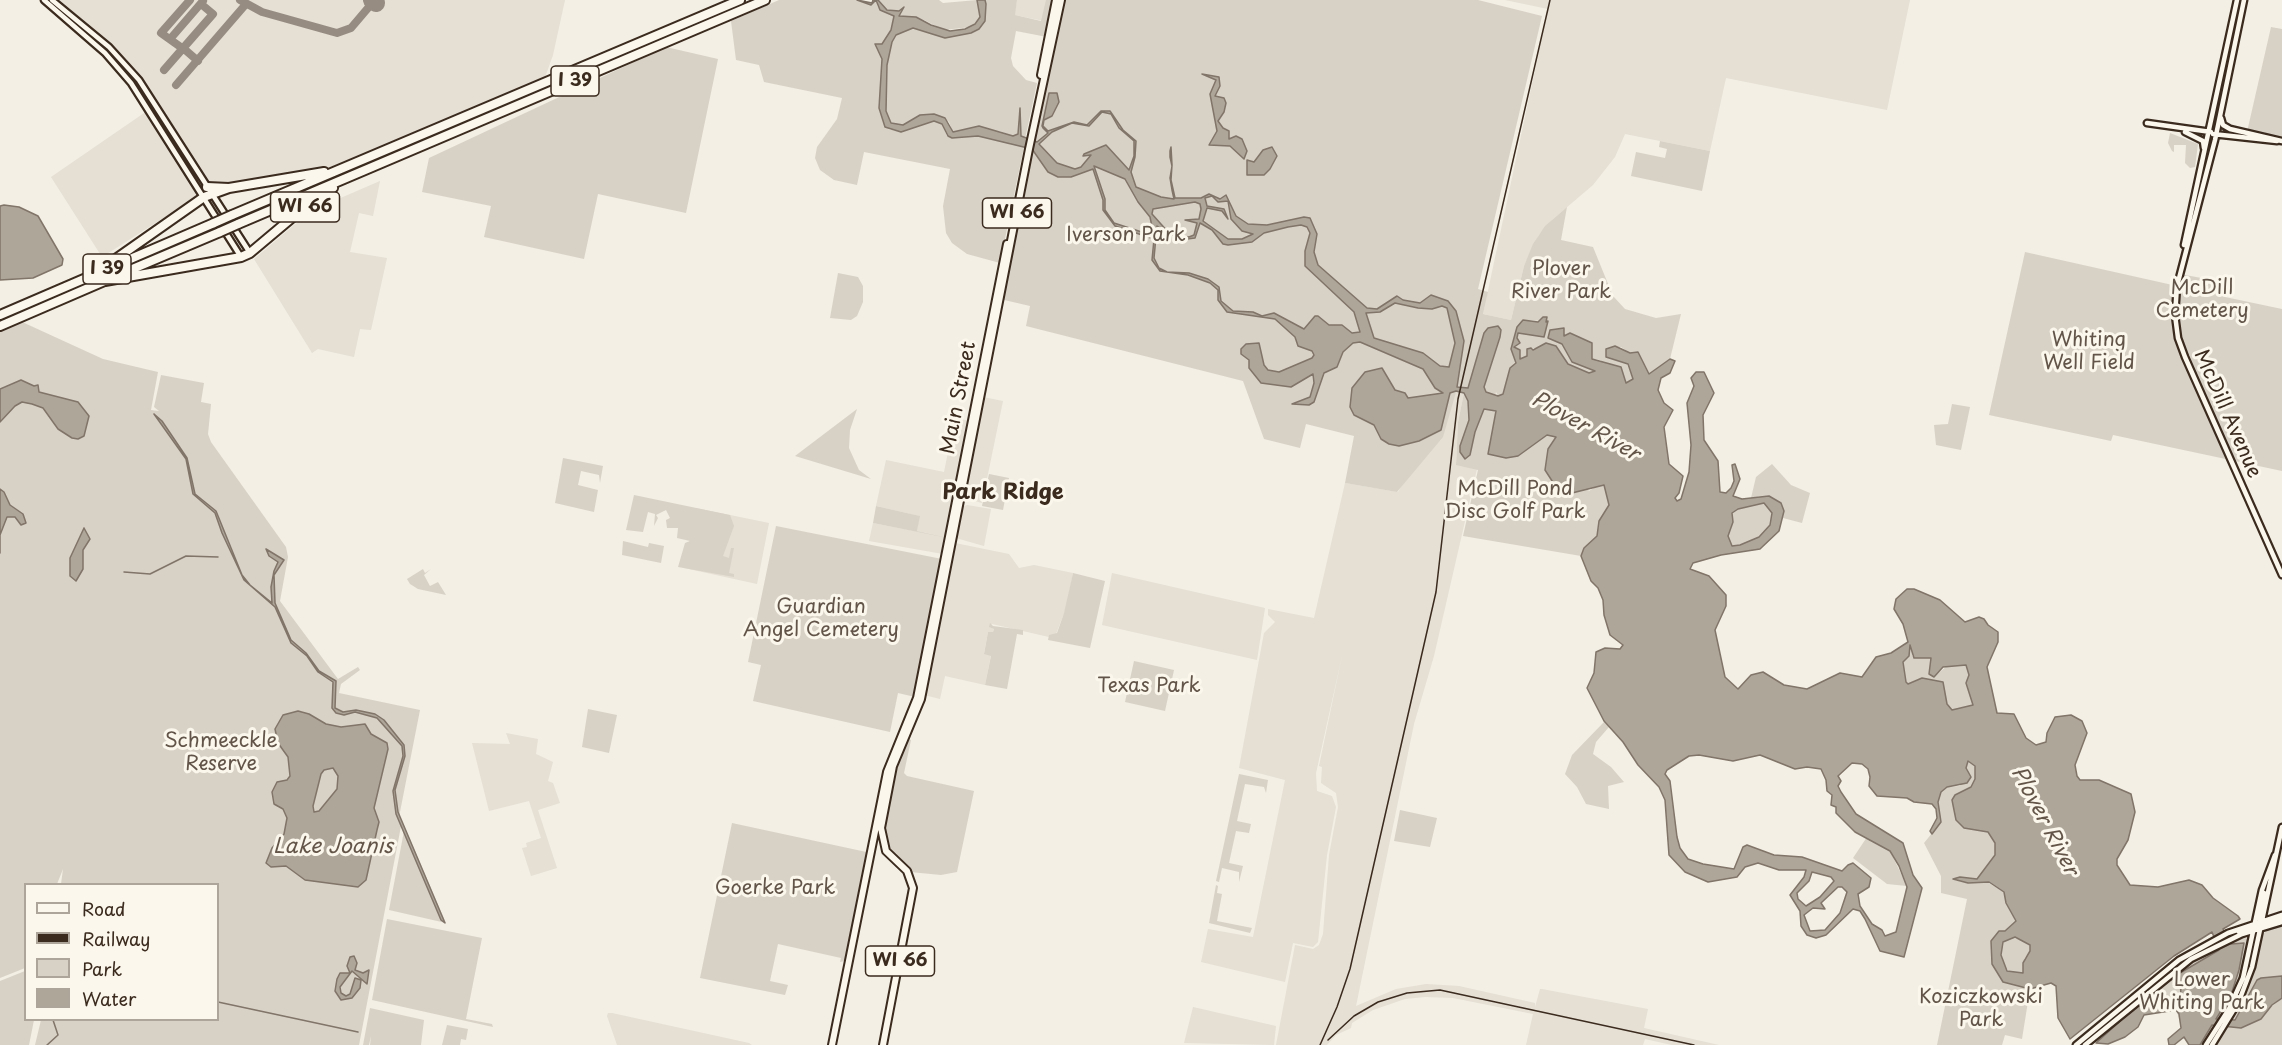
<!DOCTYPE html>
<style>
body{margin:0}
#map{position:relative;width:2282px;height:1045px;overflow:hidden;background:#f3efe4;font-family:"Playpen Sans",sans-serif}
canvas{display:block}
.legend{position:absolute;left:24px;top:883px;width:195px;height:138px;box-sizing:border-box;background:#fbf7ec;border:2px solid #aea59a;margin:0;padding:8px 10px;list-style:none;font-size:18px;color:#3b2a1e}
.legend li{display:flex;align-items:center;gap:12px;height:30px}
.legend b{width:30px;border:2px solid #aea59a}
</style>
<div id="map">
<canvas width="2282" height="1045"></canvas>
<ul class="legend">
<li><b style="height:8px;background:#fbf7ec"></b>Road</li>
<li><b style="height:8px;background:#3b2a1e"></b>Railway</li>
<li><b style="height:16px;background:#d8d1c6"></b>Park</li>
<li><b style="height:16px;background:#afa69a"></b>Water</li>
</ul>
</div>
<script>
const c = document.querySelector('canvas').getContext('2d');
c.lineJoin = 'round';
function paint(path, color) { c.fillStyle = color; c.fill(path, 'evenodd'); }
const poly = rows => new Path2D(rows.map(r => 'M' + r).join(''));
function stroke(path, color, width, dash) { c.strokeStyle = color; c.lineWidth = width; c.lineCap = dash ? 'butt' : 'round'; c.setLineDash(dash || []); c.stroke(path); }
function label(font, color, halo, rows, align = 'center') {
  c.font = font + ' "Playpen Sans",sans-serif'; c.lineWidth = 6; c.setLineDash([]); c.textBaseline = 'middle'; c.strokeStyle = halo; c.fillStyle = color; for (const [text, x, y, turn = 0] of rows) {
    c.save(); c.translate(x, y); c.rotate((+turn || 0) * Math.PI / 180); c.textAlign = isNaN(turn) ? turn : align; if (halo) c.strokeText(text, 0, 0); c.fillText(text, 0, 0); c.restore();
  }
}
paint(poly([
 [52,0,565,0,553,55,543,83,328,171,211,193,152,99,118,56],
 [1017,0,1053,0,1049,22,1014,15],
 [1505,0,1910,0,1887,110,1726,78,1710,151,1625,134,1615,157,1593,185,1553,219,1539,235,1524,266,1511,320,1483,314,1548,9],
 [147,111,198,196,102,257,51,177],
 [380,181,373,216,359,213,350,252,387,258,371,330,360,329,354,357,318,349,312,353,254,259,294,225,322,206],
 [1456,391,1464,393,1458,422,1456,464,1477,469,1434,656,1414,724,1356,1006,1396,989,1426,984,1459,986,1535,1003,1535,1007,1540,989,1542,989,1648,1009,1644,1028,1719,1045,1672,1045,1645,1039,1643,1045,1526,1045,1533,1014,1453,998,1425,997,1405,999,1373,1010,1352,1023,1351,1028,1336,1035,1327,1045,1276,1045,1295,945,1313,949,1319,945,1323,934,1329,855,1338,807,1336,793,1321,783,1322,767,1319,766,1342,656,1316,773,1317,791,1332,796,1336,807,1327,855,1318,942,1313,947,1293,943,1285,982,1201,962,1208,929,1253,937,1285,780,1239,768,1264,633,1275,622,1268,615,1268,609,1314,618,1345,483,1398,492],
 [983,397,1003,401,982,503,967,499,964,496],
 [955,418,970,421,943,554,869,541,873,523,940,536,917,531,919,516,876,506,886,460,944,472],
 [967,505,991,509,984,546,956,538,962,507],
 [696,508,769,523,757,584,684,568],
 [955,543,1009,554,1019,568,1034,565,1073,573,1066,608,1056,634,1049,637,992,624,990,627,994,629,993,632,988,632,984,653,991,655,985,685,945,676,940,699,924,695],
 [1112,573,1265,608,1257,660,1102,625],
 [506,733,538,739,536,754,553,762,548,781,553,783,560,803,538,810,557,868,531,876,522,848,527,847,526,843,541,838,529,801,489,811,472,743,510,744],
 [1193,1007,1276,1026,1274,1045,1184,1043],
 [612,1013,749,1043,752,1045,617,1045,607,1016,608,1013]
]), '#e5dfd4');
paint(poly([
 [779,0,857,0,871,5,876,0,878,7,894,16,891,30,882,44,875,44,882,59,879,108,888,129,901,132,934,121,942,124,947,136,963,138,968,135,985,136,1024,147,1000,263,967,254,952,243,946,233,943,206,950,169,864,152,857,185,834,180,820,170,815,158,817,147,837,119,842,98,764,82,759,65,736,60,731,21],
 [878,0,939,0,943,3,977,0,980,17,971,27,944,30,924,20,899,16,902,7,900,11,885,9],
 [985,0,1017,0,1015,15,1041,21,1046,0,1053,0,1047,37,1016,31,1011,58,1013,66,1026,80,1037,83,1025,139,1021,136,1019,113,1018,135,1013,136,999,131,965,129,953,132,949,122,941,116,912,120,903,126,891,123,886,111,887,65,892,42,896,35,913,28,945,38,971,33,979,29],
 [1061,0,1478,0,1542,16,1478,289,1488,292,1483,314,1511,320,1524,266,1533,244,1545,226,1567,207,1561,240,1593,247,1613,296,1625,309,1656,318,1681,314,1670,359,1650,375,1645,365,1621,347,1611,347,1606,349,1606,357,1627,364,1633,379,1629,383,1624,381,1622,376,1600,360,1592,359,1592,343,1564,336,1564,328,1554,329,1548,338,1562,344,1572,362,1595,371,1589,373,1580,371,1542,347,1527,349,1527,356,1519,359,1520,352,1514,347,1518,342,1518,333,1539,335,1545,332,1546,321,1523,320,1511,349,1516,364,1510,369,1503,393,1498,396,1496,392,1492,410,1498,413,1488,454,1506,458,1518,456,1547,435,1556,437,1554,443,1589,491,1598,485,1604,485,1609,505,1599,521,1597,536,1584,548,1581,556,1463,536,1478,470,1456,465,1458,422,1464,393,1456,392,1443,437,1397,492,1345,483,1354,436,1306,424,1300,448,1264,439,1243,381,1026,326,1030,306,1000,299],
 [2271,27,2282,29,2282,139,2247,132],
 [666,47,718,59,686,213,598,194,584,259,484,237,491,206,422,192,429,158],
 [2170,133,2198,144,2195,167,2190,168,2185,163,2186,145,2174,145,2174,152,2172,151,2168,143],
 [1660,141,1710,151,1702,191,1631,176,1636,152,1665,158,1667,149,1659,147],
 [2025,252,2177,286,2180,274,2228,283,2225,297,2282,309,2282,471,2113,435,2111,441,1989,415],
 [838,273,858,277,863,286,863,302,857,316,851,320,830,318],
 [20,321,103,359,158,372,151,410,159,411,154,407,161,375,204,383,201,402,211,404,208,434,211,442,286,547,288,557,280,601,338,679,358,667,360,670,341,684,339,693,420,710,399,817,402,821,359,1045,35,1045,41,1020,218,1020,218,884,61,884,63,869,57,884,26,884,25,968,0,978,0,332],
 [1952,404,1970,407,1961,450,1936,445,1934,425,1948,424],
 [857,409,850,430,849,448,859,470,871,479,795,456],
 [563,458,603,466,600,483,599,475,581,471,578,485,598,490,594,512,555,503],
 [1772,464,1791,485,1810,493,1802,523,1783,518,1781,503,1762,496,1751,498,1756,477],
 [989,474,1009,478,1003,510,982,506],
 [634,495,730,515,734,526,723,556,729,558,731,548,734,548,729,573,734,574,734,577,678,567,685,543,690,541,677,538,678,528,667,528,666,520,670,518,666,510,656,515,658,518,654,526,655,514,648,512,643,532,626,530],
 [1764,503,1772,513,1770,525,1759,537,1740,545,1732,546,1728,536,1732,513,1738,509],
 [876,506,920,516,917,531,948,538,873,523],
 [776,526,942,559,915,697,898,693,890,732,753,701,761,665,748,662],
 [623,541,648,547,649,543,664,546,661,563,622,555],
 [423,569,425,573,431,569,424,575,430,586,438,582,446,595,418,589,410,584,407,579],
 [1073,573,1105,581,1090,648,1048,640,1049,635,1057,633,1064,613],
 [990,623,993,626,1023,630,1023,635,1017,634,1007,689,985,685,991,656,984,654,988,632,993,632,994,629,989,627],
 [1908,645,1912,647,1912,656,1931,658,1929,674,1936,675,1947,666,1967,665,1969,675,1966,683,1973,705,1952,710,1947,704,1943,682,1918,679,1908,684,1906,682,1903,662,1909,656],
 [1134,661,1174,670,1165,711,1125,702],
 [588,709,617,715,609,753,582,747],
 [1604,722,1609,727,1596,742,1593,754,1611,767,1624,782,1608,786,1609,809,1586,804,1577,787,1565,774,1572,755],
 [908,739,911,740,904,773,907,776,974,791,957,872,941,875,910,872,888,849,883,832,895,768],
 [1968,761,1975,766,1975,779,1971,787,1952,800,1956,820,1988,832,1995,843,1995,855,1981,877,1977,879,1960,877,1955,880,1968,883,1987,882,2004,892,2008,906,2016,921,2005,931,1992,964,2030,989,2022,1039,2005,1035,2002,1045,1937,1045,1967,899,1941,893,1941,876,1924,843,1941,822,1938,802,1941,792,1947,787,1960,786],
 [1239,774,1268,780,1266,793,1264,787,1245,784,1237,821,1251,824,1249,833,1236,831,1229,863,1243,866,1239,882,1239,872,1222,868,1219,882,1216,881],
 [1400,810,1437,818,1430,847,1394,841],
 [732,823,871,853,849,960,840,962,841,958,778,944,770,981,788,985,785,995,700,978],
 [406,830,446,923,389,910,404,831],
 [1867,837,1890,851,1907,886,1887,884,1853,858],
 [1216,885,1218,886,1217,893,1222,894,1217,921,1252,928,1250,933,1209,923],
 [387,919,482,938,466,1019,492,1024,493,1027,372,1000],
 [2282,925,2282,976,2257,980,2235,1020,2228,1020,2246,985,2262,935,2269,928],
 [2244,936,2249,941,2240,981,2218,1025,2251,1023,2282,998,2282,1045,2189,1045,2184,1037,2174,1045,2169,1045,2168,1039,2181,1028,2177,1011,2137,1004,2193,961],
 [2011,937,2027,942,2030,945,2030,951,2024,959,2024,973,2014,974,2005,968,2000,948,2005,940],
 [25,971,26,1020,34,1020,29,1045,0,1045,0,981],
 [370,1008,424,1020,421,1045,370,1045,371,1036,369,1045,363,1045],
 [447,1025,468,1029,466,1040,461,1039,460,1045,442,1045]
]), '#d8d1c6');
const water = poly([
 [857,0,872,3,873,0,878,0,887,10,899,11,904,7,899,16,916,17,931,25,950,31,965,29,975,24,980,17,977,0,985,0,986,4,985,21,979,29,971,33,945,38,913,28,896,35,892,42,887,65,886,111,891,123,903,125,920,115,934,114,945,118,953,132,979,126,1013,136,1018,134,1020,108,1021,136,1037,142,1048,133,1043,128,1042,126,1049,93,1057,93,1059,102,1052,116,1044,120,1043,126,1048,131,1074,122,1087,125,1101,111,1110,111,1123,130,1136,141,1135,157,1131,172,1136,187,1161,197,1174,199,1172,190,1170,178,1172,166,1170,157,1170,151,1171,147,1172,165,1171,180,1175,198,1201,198,1209,194,1220,199,1226,195,1236,216,1248,224,1267,225,1304,217,1310,218,1317,234,1314,252,1318,265,1367,308,1377,309,1397,296,1403,300,1420,303,1431,295,1448,301,1456,311,1464,341,1457,387,1468,388,1484,333,1488,328,1498,326,1501,330,1500,337,1484,387,1486,392,1498,396,1503,394,1510,368,1516,363,1511,349,1517,327,1523,320,1538,322,1543,317,1547,317,1546,322,1548,321,1544,337,1518,333,1517,338,1520,343,1514,347,1520,350,1520,359,1527,356,1527,349,1531,348,1533,350,1546,343,1556,346,1568,364,1589,373,1595,371,1572,362,1562,344,1548,338,1550,330,1564,328,1564,336,1570,333,1592,343,1592,359,1621,367,1626,383,1633,379,1628,364,1606,357,1606,349,1615,346,1630,353,1638,352,1649,374,1670,359,1675,361,1670,373,1661,378,1658,390,1664,403,1673,410,1664,427,1669,464,1683,476,1679,493,1675,498,1677,501,1681,499,1689,472,1691,445,1687,403,1694,386,1691,378,1696,372,1704,372,1714,393,1703,415,1704,440,1718,461,1720,492,1726,493,1731,488,1734,481,1732,465,1735,464,1740,479,1733,496,1742,499,1769,496,1781,503,1784,511,1779,531,1760,549,1721,555,1693,563,1690,569,1709,576,1726,595,1726,606,1715,630,1725,677,1738,689,1751,675,1763,672,1784,685,1807,689,1840,673,1862,677,1876,657,1891,653,1908,642,1903,624,1894,609,1896,599,1907,589,1914,589,1940,600,1965,622,1979,617,1984,619,1988,625,1998,632,1998,642,1987,667,1997,713,2014,714,2026,738,2036,745,2046,742,2047,733,2055,717,2071,715,2082,721,2087,733,2075,765,2077,776,2080,780,2099,780,2131,794,2135,812,2128,840,2117,859,2117,865,2130,885,2158,887,2189,880,2202,885,2213,898,2238,916,2240,919,2223,929,2231,944,2244,943,2239,970,2231,995,2216,1019,2235,1020,2257,980,2261,978,2282,976,2282,998,2272,1005,2261,1019,2241,1028,2212,1025,2200,1045,2189,1045,2184,1037,2174,1045,2169,1045,2168,1039,2181,1028,2179,1014,2176,1010,2144,1015,2138,1027,2125,1037,2108,1044,2096,1043,2139,1004,2178,1003,2181,998,2180,973,2219,950,2212,932,2174,956,2070,1039,2058,1018,2056,986,2051,983,2030,989,2003,982,1992,964,1991,941,1999,931,2005,931,2016,921,2006,903,2004,892,1989,882,1968,883,1953,879,1960,877,1977,879,1995,855,1995,843,1988,832,1964,828,1956,820,1952,800,1955,795,1971,787,1975,779,1975,766,1968,761,1966,768,1971,777,1967,783,1947,787,1941,792,1938,802,1941,822,1932,834,1930,831,1937,818,1936,809,1932,804,1914,802,1907,798,1877,796,1869,786,1870,777,1868,769,1862,764,1852,763,1838,776,1841,781,1838,786,1841,792,1856,814,1903,843,1913,875,1922,888,1904,957,1880,951,1865,919,1860,911,1853,909,1826,935,1816,938,1807,935,1801,926,1800,911,1790,895,1804,877,1806,870,1779,870,1758,863,1745,867,1737,877,1708,882,1685,872,1669,855,1665,800,1659,787,1638,765,1623,742,1604,721,1587,688,1594,673,1596,652,1605,648,1620,649,1623,645,1610,635,1604,615,1603,600,1598,588,1591,581,1581,556,1584,548,1597,536,1599,521,1609,505,1604,485,1572,493,1556,487,1545,470,1548,449,1556,437,1547,435,1518,456,1506,458,1488,454,1496,411,1484,409,1475,432,1470,455,1465,459,1460,452,1460,446,1469,420,1468,401,1464,393,1456,391,1450,393,1441,430,1419,441,1399,446,1389,444,1381,439,1374,425,1354,415,1350,407,1352,388,1365,372,1382,368,1395,390,1405,393,1408,398,1443,393,1435,388,1423,369,1360,342,1353,343,1343,352,1337,367,1324,373,1314,402,1309,405,1292,404,1310,397,1314,383,1313,374,1291,387,1261,383,1249,368,1249,360,1241,354,1241,349,1246,344,1259,343,1264,365,1268,370,1279,372,1312,358,1314,355,1312,351,1298,346,1295,337,1275,319,1227,312,1218,300,1218,290,1210,283,1188,275,1160,271,1152,260,1154,239,1115,226,1103,210,1103,200,1093,169,1071,177,1058,177,1048,172,1032,149,978,136,952,138,948,136,942,124,934,121,901,132,885,127,879,108,882,59,875,44,882,44,891,30,894,16,880,10,876,0,871,5,857,0],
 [1102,112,1111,114,1119,128,1134,141,1134,156,1129,170,1106,145,1084,154,1083,156,1091,155,1081,167,1075,169,1057,163,1039,144,1052,132,1072,123,1089,126,1102,112],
 [1094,166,1125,179,1138,202,1150,217,1154,236,1114,223,1105,210,1105,199,1094,166],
 [1212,196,1218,202,1228,201,1231,219,1242,231,1253,234,1242,239,1228,239,1203,221,1207,208,1222,211,1228,219,1224,209,1207,206,1205,198,1212,196],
 [1195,202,1200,204,1201,209,1199,219,1185,220,1197,223,1194,235,1189,237,1169,233,1152,214,1153,209,1195,202],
 [1200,223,1212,230,1223,244,1228,245,1252,242,1264,233,1288,227,1301,225,1307,227,1310,233,1305,251,1305,266,1354,312,1360,332,1352,333,1342,325,1329,325,1318,316,1315,316,1304,329,1274,313,1262,316,1253,312,1233,311,1221,301,1219,287,1208,279,1189,273,1167,272,1159,268,1154,258,1157,226,1168,234,1187,239,1195,238,1200,223],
 [1395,303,1418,308,1432,309,1442,306,1447,308,1455,343,1449,367,1440,366,1423,353,1374,338,1366,313,1380,312,1395,303],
 [1764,503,1772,513,1770,525,1759,537,1740,545,1732,546,1728,536,1733,522,1732,513,1738,509,1764,503],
 [1910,645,1914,658,1931,658,1929,674,1934,677,1943,667,1966,665,1969,675,1966,683,1973,705,1952,710,1947,704,1943,682,1922,678,1908,684,1906,682,1903,662,1909,656,1910,645],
 [1699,755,1733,761,1760,755,1795,769,1807,767,1821,769,1826,780,1827,791,1832,795,1831,805,1836,807,1836,813,1855,832,1890,851,1899,866,1907,887,1896,932,1885,936,1882,930,1872,924,1860,906,1858,894,1869,887,1871,878,1853,863,1848,865,1842,871,1802,857,1774,855,1747,845,1743,847,1734,869,1703,864,1688,859,1680,848,1677,837,1670,781,1665,774,1667,770,1689,756,1699,755],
 [1812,872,1831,877,1834,881,1820,897,1806,906,1798,899,1797,893,1809,881,1812,872],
 [1838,887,1842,887,1847,892,1840,913,1825,930,1810,931,1804,915,1813,908,1825,909,1821,903,1838,887],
 [2015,937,2030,945,2030,951,2023,963,2023,973,2007,971,2001,955,2003,942,2015,937],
 [1202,74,1219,77,1220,86,1215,96,1224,98,1226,103,1224,112,1218,121,1223,128,1229,131,1229,139,1236,136,1242,139,1247,151,1244,159,1230,146,1209,145,1217,131,1210,94,1216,80,1202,74],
 [1272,147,1277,156,1270,169,1264,175,1247,175,1247,160,1254,162,1263,150,1272,147],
 [4,205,19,207,38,216,63,259,62,265,33,278,0,280,0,206,4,205],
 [21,380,34,386,38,385,39,392,78,402,89,416,84,436,78,439,72,438,58,429,43,408,32,404,22,402,15,406,0,422,0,389,21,380],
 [154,414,162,421,187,458,195,494,216,511,242,575,250,585,272,603,271,587,274,571,278,562,269,556,266,549,284,560,274,575,275,603,291,640,306,653,319,671,336,681,335,708,343,712,356,710,375,714,384,720,404,745,405,756,395,790,398,812,445,923,441,920,396,814,393,791,403,756,402,746,377,718,355,712,344,715,336,713,332,708,333,682,318,672,307,656,291,643,275,607,244,580,222,533,215,513,193,494,186,459,154,414],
 [0,489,4,492,10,505,23,514,26,523,21,525,15,517,7,517,0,535,0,553,0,489],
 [84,528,90,539,83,550,83,569,76,581,70,576,70,558,84,528],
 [298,711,309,714,326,724,341,727,365,724,371,734,387,743,388,749,374,808,379,822,377,830,366,880,358,887,305,880,286,866,271,867,266,863,272,848,284,834,287,818,283,809,274,804,272,792,277,782,287,780,290,776,288,757,278,743,275,729,283,715,298,711],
 [333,768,338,776,337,789,319,811,314,812,313,806,321,774,324,770,333,768],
 [354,956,357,963,355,970,363,973,369,970,367,984,352,971,340,987,341,993,346,996,350,994,355,978,361,980,360,988,352,998,341,1000,335,991,337,979,340,973,350,973,347,966,350,957,354,956]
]);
paint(water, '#afa69a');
stroke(water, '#817468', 1.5);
stroke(poly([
 [124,572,150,574,186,556,218,557],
 [218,1002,358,1032],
 [47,1045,58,1035,53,1020]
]), '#817468', 1.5);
stroke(poly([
 [240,0,262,12,337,33,351,28,374,1],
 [171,38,203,1],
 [182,48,161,33,190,0],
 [183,48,198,61],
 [164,70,213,14,201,4],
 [176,85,246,4]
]), '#978c81', 8);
stroke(poly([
 [372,0,376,3]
]), '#978c81', 18);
const secondary = poly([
 [44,0,105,53,131,83,241,257],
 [52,0,109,47,139,80,250,253],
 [2244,0,2215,140,2177,286,2175,315,2178,338,2185,357,2282,575],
 [2221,118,2223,125,2230,129,2282,141],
 [2147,123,2211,132],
 [2185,132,2203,141,2204,148],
 [2213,134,2277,141],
 [2184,245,2237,0],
 [2260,920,2264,893],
 [2239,932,2282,919],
 [2076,1045,2179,960,2228,933,2282,915],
 [2085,1045,2191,959,2242,934,2282,922],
 [2206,1045,2229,1009,2243,978,2262,890,2275,855],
 [2212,1045,2239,1001,2252,967,2282,827]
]);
const primary = poly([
 [1041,75,1056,0],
 [832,1045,887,772,917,698,1007,244],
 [883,1045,913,888,907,871,886,851,881,828,893,766,921,699,1029,149,1061,0]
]);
const highway = poly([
 [207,187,229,188,324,172],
 [232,215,740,0],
 [238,224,765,0],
 [110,263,204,197,229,188],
 [123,273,220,232],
 [105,281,241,257,250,253,300,211,333,188],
 [0,315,214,223],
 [0,326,109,279]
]);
stroke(secondary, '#3b2a1e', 9);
stroke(primary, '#3b2a1e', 10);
stroke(highway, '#3b2a1e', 12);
stroke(secondary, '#fbf7ec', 4.5);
stroke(primary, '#fbf7ec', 6);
stroke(highway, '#fbf7ec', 8);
stroke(poly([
 [1328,1040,1354,1016,1378,1002,1407,993,1440,990,1694,1045],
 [1320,1045,1337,1007,1350,969,1436,592,1458,399,1550,0]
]), '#3b2a1e', 1.5);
const highwayBridge = poly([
 [214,223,232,215],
 [220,232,238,224]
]);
stroke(highwayBridge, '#3b2a1e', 12, []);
stroke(highwayBridge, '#fbf7ec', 8);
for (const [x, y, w] of [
 [575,81,48],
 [305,207,69],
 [1017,213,69],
 [107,269,48],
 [900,961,69]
]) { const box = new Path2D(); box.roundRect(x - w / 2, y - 15, w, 30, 4.5); c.fillStyle = '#fbf7ec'; c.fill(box); stroke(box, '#3b2a1e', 1.5); }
label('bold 18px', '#3b2a1e', null, [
 ["I 39",575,81],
 ["WI 66",305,207],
 ["WI 66",1017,213],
 ["I 39",107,269],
 ["WI 66",900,961]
]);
label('20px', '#625448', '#fbf7ec', [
 ["Iverson Park",1126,235],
 ["Plover",1561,269],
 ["River Park",1561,292],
 ["McDill",2202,288],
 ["Cemetery",2202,311],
 ["Whiting",2089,340],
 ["Well Field",2089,363],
 ["McDill Pond",1515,489],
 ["Disc Golf Park",1515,512],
 ["Guardian",821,607],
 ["Angel Cemetery",821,630],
 ["Texas Park",1149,686],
 ["Schmeeckle",221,741],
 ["Reserve",221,764],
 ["Goerke Park",775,888],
 ["Lower",2202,980],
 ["Whiting Park",2202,1003],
 ["Koziczkowski",1981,997],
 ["Park",1981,1020]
]);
label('20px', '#3b2a1e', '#fbf7ec', [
 ["Main Street",959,398,-79],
 ["McDill Avenue",2227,414,66]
]);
label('italic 21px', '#645549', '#fbf7ec', [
 ["Plover River",1585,427,29],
 ["Plover River",2044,821,62],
 ["Lake Joanis",333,847]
]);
label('bold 22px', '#3b2a1e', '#fbf7ec', [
 ["Park Ridge",1003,493]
]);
</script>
